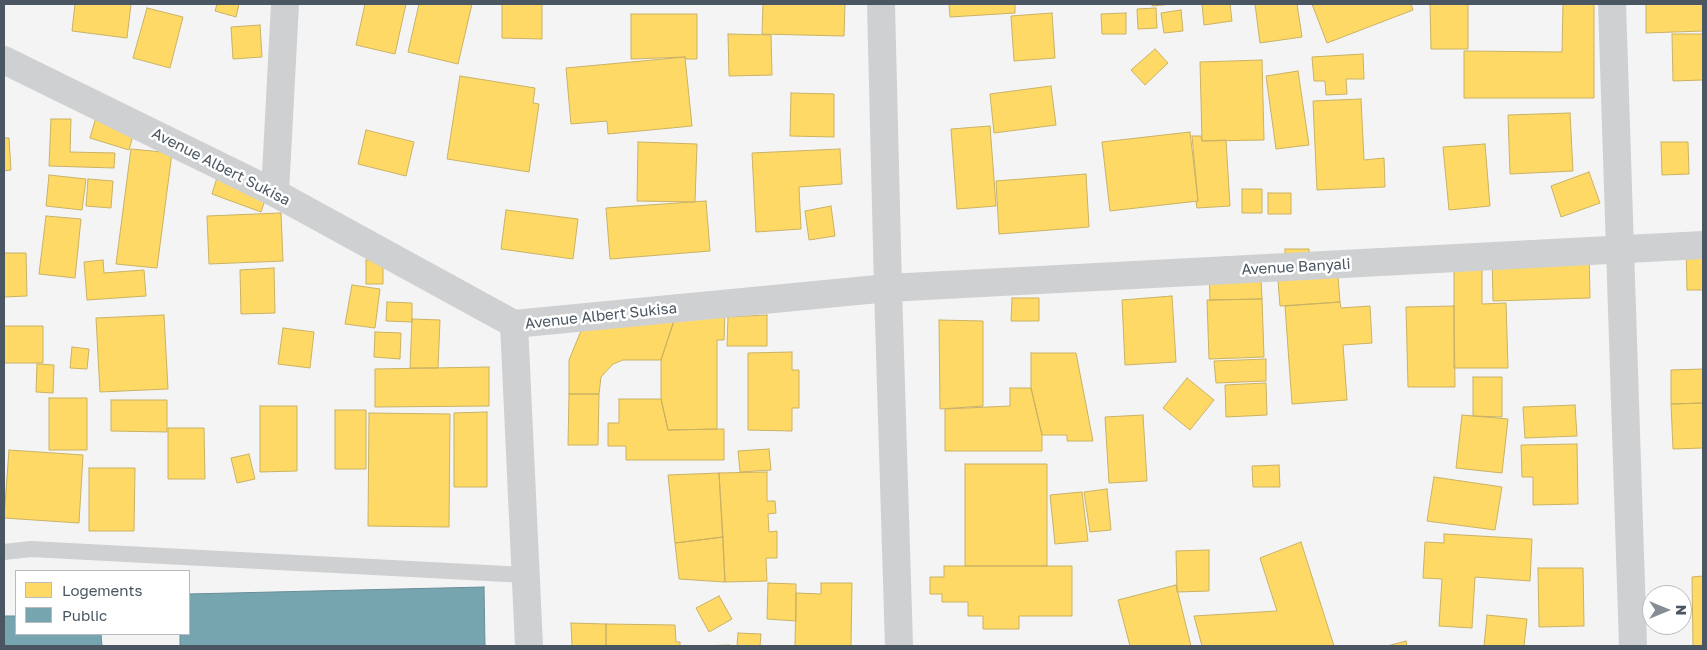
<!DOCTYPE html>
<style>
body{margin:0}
#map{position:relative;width:1707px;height:650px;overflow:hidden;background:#f4f4f4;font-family:"Golos Text",sans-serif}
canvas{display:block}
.frame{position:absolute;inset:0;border:5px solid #4a5661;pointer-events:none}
.legend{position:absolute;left:15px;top:570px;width:175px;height:65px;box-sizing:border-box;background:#fff;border:1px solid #b7bbc0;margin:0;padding:6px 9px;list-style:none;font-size:15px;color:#4a5661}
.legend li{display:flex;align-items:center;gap:10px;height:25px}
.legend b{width:25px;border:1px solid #b7bbc0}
.north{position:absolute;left:1642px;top:585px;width:50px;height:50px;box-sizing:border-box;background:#fff;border:1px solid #b7bbc0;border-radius:50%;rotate:90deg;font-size:14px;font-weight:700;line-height:20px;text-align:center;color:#4a5661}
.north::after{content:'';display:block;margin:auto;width:18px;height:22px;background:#868d94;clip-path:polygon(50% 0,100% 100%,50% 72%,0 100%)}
</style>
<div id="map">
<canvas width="1707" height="650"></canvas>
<div class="frame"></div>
<ul class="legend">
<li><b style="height:14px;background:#ffd966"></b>Logements</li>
<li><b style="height:14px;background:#76a5af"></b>Public</li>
</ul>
<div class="north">N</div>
</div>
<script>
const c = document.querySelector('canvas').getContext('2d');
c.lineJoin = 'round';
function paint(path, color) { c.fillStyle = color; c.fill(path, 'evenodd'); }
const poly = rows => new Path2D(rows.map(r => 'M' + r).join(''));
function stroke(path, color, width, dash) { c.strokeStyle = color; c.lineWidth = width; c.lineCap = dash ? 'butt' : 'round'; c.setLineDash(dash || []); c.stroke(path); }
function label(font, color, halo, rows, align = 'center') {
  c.font = font + ' "Golos Text",sans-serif'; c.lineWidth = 5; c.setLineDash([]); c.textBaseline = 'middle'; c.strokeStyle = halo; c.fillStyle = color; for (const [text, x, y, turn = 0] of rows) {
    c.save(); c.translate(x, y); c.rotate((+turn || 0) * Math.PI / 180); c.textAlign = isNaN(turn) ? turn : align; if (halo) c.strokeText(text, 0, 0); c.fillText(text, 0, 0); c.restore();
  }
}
const homes = poly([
 [75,4,131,4,127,38,72,31,75,4],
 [217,4,239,4,236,17,215,11,217,4],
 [365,4,406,4,395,54,356,45,365,4],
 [419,4,472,4,458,64,408,52,419,4],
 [502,4,542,4,542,39,502,38,502,4],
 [763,4,845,4,844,36,762,34,763,4],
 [949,4,1015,4,1015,13,950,17,949,4],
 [1152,4,1172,4,1152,6,1152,4],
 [1202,4,1230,4,1232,21,1204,25,1202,4],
 [1255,4,1297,4,1302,37,1260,43,1255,4],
 [1312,4,1411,4,1413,10,1327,43,1312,4],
 [1430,4,1468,4,1468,49,1431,49,1430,4],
 [1563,4,1594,4,1594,98,1464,98,1464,51,1562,52,1563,4],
 [1646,4,1703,4,1703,31,1646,33,1646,4],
 [147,8,183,17,170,68,133,58,147,8],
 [1156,8,1157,28,1138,29,1137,9,1156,8],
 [1181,10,1183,31,1164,33,1161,13,1181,10],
 [1052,13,1055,58,1014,61,1011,16,1052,13],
 [1126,13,1126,34,1102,34,1101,14,1126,13],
 [631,14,697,14,697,59,686,59,685,57,631,59,631,14],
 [260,25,262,57,233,59,231,27,260,25],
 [728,34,771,35,772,75,729,76,728,34],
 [1672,34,1703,34,1703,80,1673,81,1672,34],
 [1155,49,1168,63,1145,85,1131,70,1155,49],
 [1363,54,1364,79,1346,79,1347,94,1326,95,1325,81,1314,81,1312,57,1363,54],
 [685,57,692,126,608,134,607,121,571,124,566,68,685,57],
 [1262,60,1264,140,1202,141,1200,62,1262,60],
 [1298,71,1309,145,1276,149,1266,76,1298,71],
 [460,76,535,88,533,103,539,104,529,172,447,159,460,76],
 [1051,86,1056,125,994,133,990,94,1051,86],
 [791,93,834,94,834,137,790,136,791,93],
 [1361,99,1364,160,1384,158,1385,187,1317,190,1313,101,1361,99],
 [98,110,137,121,129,150,90,138,98,110],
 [1570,113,1573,171,1510,174,1508,115,1570,113],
 [51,119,71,119,70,152,115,153,114,168,49,166,51,119],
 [990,126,996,206,957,209,951,129,990,126],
 [366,130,414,142,406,176,358,164,366,130],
 [1190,132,1198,201,1110,211,1102,142,1190,132],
 [1192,136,1201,136,1202,141,1226,140,1230,206,1197,208,1196,202,1198,201,1192,136],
 [4,138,9,138,11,170,4,171,4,138],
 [638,142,697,144,695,202,637,201,638,142],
 [1661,142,1688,142,1689,174,1662,175,1661,142],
 [1485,144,1490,206,1449,210,1443,147,1485,144],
 [131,149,172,153,157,268,116,264,131,149],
 [840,149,842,184,799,187,801,229,756,232,752,153,840,149],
 [220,168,270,185,261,212,212,194,220,168],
 [1589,172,1600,203,1561,217,1551,186,1589,172],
 [1086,174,1089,227,999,234,996,181,1086,174],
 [49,175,86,179,82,210,46,206,49,175],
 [88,179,113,181,111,208,86,206,88,179],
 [1242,189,1262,189,1262,213,1242,213,1242,189],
 [1268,193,1291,193,1291,214,1268,214,1268,193],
 [706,201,710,251,610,259,606,208,706,201],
 [831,206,835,236,809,240,805,211,831,206],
 [506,210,578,219,573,259,501,249,506,210],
 [281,213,283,261,209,264,207,216,281,213],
 [46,216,81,219,75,278,39,274,46,216],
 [1686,246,1703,246,1703,290,1687,290,1686,246],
 [1285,249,1309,249,1310,266,1337,264,1340,302,1280,306,1276,256,1285,255,1285,249],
 [1589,250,1590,298,1493,301,1492,253,1589,250],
 [4,253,26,253,27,296,4,297,4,253],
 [103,260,104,273,144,270,146,296,87,300,84,262,103,260],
 [366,260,383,260,383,284,366,284,366,260],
 [1209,263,1260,263,1262,299,1210,300,1209,263],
 [274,268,275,313,241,314,240,270,274,268],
 [1482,268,1482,304,1506,303,1508,368,1454,368,1454,269,1482,268],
 [352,285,380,289,375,328,345,324,352,285],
 [1172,296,1176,362,1125,365,1122,300,1172,296],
 [1012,298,1039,298,1039,321,1011,321,1012,298],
 [1262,299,1264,357,1209,359,1207,300,1262,299],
 [387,302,412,303,412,322,386,321,387,302],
 [1340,302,1341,308,1370,306,1372,343,1343,345,1347,400,1292,404,1285,306,1340,302],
 [1454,306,1455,387,1408,387,1406,307,1454,306],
 [725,312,724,340,717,340,717,429,668,430,661,399,661,360,676,315,725,312],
 [164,315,168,389,100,392,96,318,164,315],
 [767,315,767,346,727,346,728,317,767,315],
 [412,319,440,320,438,368,410,368,412,319],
 [674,320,661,360,623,360,613,364,601,377,599,394,569,394,569,360,583,326,674,320],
 [939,320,983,321,983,406,940,409,939,320],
 [4,326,43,326,43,363,4,363,4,326],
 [283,328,314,332,310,368,278,364,283,328],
 [375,332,401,333,400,359,374,357,375,332],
 [72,347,89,349,87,369,70,368,72,347],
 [792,352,792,370,799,370,799,408,792,408,792,431,748,430,748,353,792,352],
 [1031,353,1076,353,1093,441,1067,441,1067,435,1042,435,1031,388,1031,353],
 [1266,359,1266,381,1216,383,1214,361,1266,359],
 [37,364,54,365,53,393,36,392,37,364],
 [489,367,489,406,375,407,375,369,489,367],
 [1703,369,1703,403,1671,404,1671,370,1703,369],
 [1473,377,1502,377,1502,417,1473,416,1473,377],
 [1187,378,1214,400,1190,430,1163,408,1187,378],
 [1266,383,1267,415,1226,417,1225,385,1266,383],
 [1010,388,1031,388,1042,435,1042,451,945,451,945,409,1010,406,1010,388],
 [569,394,599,394,598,445,568,445,569,394],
 [49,398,87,398,87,450,49,450,49,398],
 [619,399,661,399,668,430,724,429,724,460,626,460,626,446,608,446,608,423,619,423,619,399],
 [111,400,167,400,167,432,111,431,111,400],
 [1703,403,1703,448,1673,449,1671,404,1703,403],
 [1575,405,1577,436,1525,438,1523,407,1575,405],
 [260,406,297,406,297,471,260,472,260,406],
 [335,410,366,410,366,469,335,469,335,410],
 [487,412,487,487,454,487,454,413,487,412],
 [369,413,450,414,449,527,368,526,369,413],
 [1143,415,1147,481,1109,483,1105,417,1143,415],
 [1462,415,1508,419,1502,473,1456,468,1462,415],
 [168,428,204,428,205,479,168,479,168,428],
 [1577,444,1578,504,1533,505,1533,477,1522,477,1521,445,1577,444],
 [769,449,771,470,740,472,738,451,769,449],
 [9,450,83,455,79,523,4,518,9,450],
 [249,454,255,479,237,483,231,458,249,454],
 [965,464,1047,464,1047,566,965,566,965,464],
 [1279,465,1280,487,1253,487,1252,466,1279,465],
 [89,468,135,468,134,531,89,531,89,468],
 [767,472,767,501,775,501,776,513,768,514,769,532,777,531,777,558,766,558,767,581,725,582,719,473,767,472],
 [719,473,723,537,675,543,668,475,719,473],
 [1434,477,1502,487,1495,530,1427,521,1434,477],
 [1107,489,1111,530,1090,532,1084,492,1107,489],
 [1082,492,1088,541,1055,544,1050,495,1082,492],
 [1444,534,1532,539,1530,581,1475,577,1472,628,1439,626,1442,579,1423,578,1425,542,1444,543,1444,534],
 [723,537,725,582,679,579,675,543,723,537],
 [1301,542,1334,646,1202,646,1194,616,1277,611,1260,558,1301,542],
 [1209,550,1209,591,1177,592,1176,551,1209,550],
 [944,566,1072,566,1072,616,1019,616,1019,629,983,629,983,616,968,616,968,602,942,602,942,594,930,594,930,577,944,577,944,566],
 [1538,568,1583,568,1584,626,1539,627,1538,568],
 [1703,576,1703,646,1693,646,1692,577,1703,576],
 [768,583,796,584,796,621,767,619,768,583],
 [821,583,852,583,851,646,795,646,796,593,821,594,821,583],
 [1176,585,1191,646,1130,646,1118,600,1176,585],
 [719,596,732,619,709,632,696,608,719,596],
 [1487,615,1527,619,1524,646,1484,646,1487,615],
 [571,623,606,624,606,646,572,646,571,623],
 [606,624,675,625,676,642,680,642,680,646,606,646,606,624],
 [738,633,761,634,760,646,737,646,738,633],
 [1406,641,1407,646,1387,646,1406,641],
 [729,645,729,646,699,646,729,645]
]);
paint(homes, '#ffd966');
stroke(homes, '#c9b264', 1);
const public = poly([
 [484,587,485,646,180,646,180,634,189,634,189,594,484,587],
 [4,616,16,616,16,634,101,634,102,646,4,646,4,616]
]);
paint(public, '#76a5af');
stroke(public, '#698d98', 1);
stroke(poly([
 [4,552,31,549,525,575]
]), '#ced0d2', 16);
stroke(poly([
 [1612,4,1633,646],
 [275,193,285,4],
 [514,324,529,646],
 [899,646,888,288,1703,245]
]), '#ced0d2', 28);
stroke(poly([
 [4,60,275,193,514,324,888,288,881,4]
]), '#ced0d2', 28);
label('15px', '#4a5661', '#fff', [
 ["Avenue Albert Sukisa",221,167,27],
 ["Avenue Banyali",1296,267,-3],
 ["Avenue Albert Sukisa",601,316,-6]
]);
</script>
